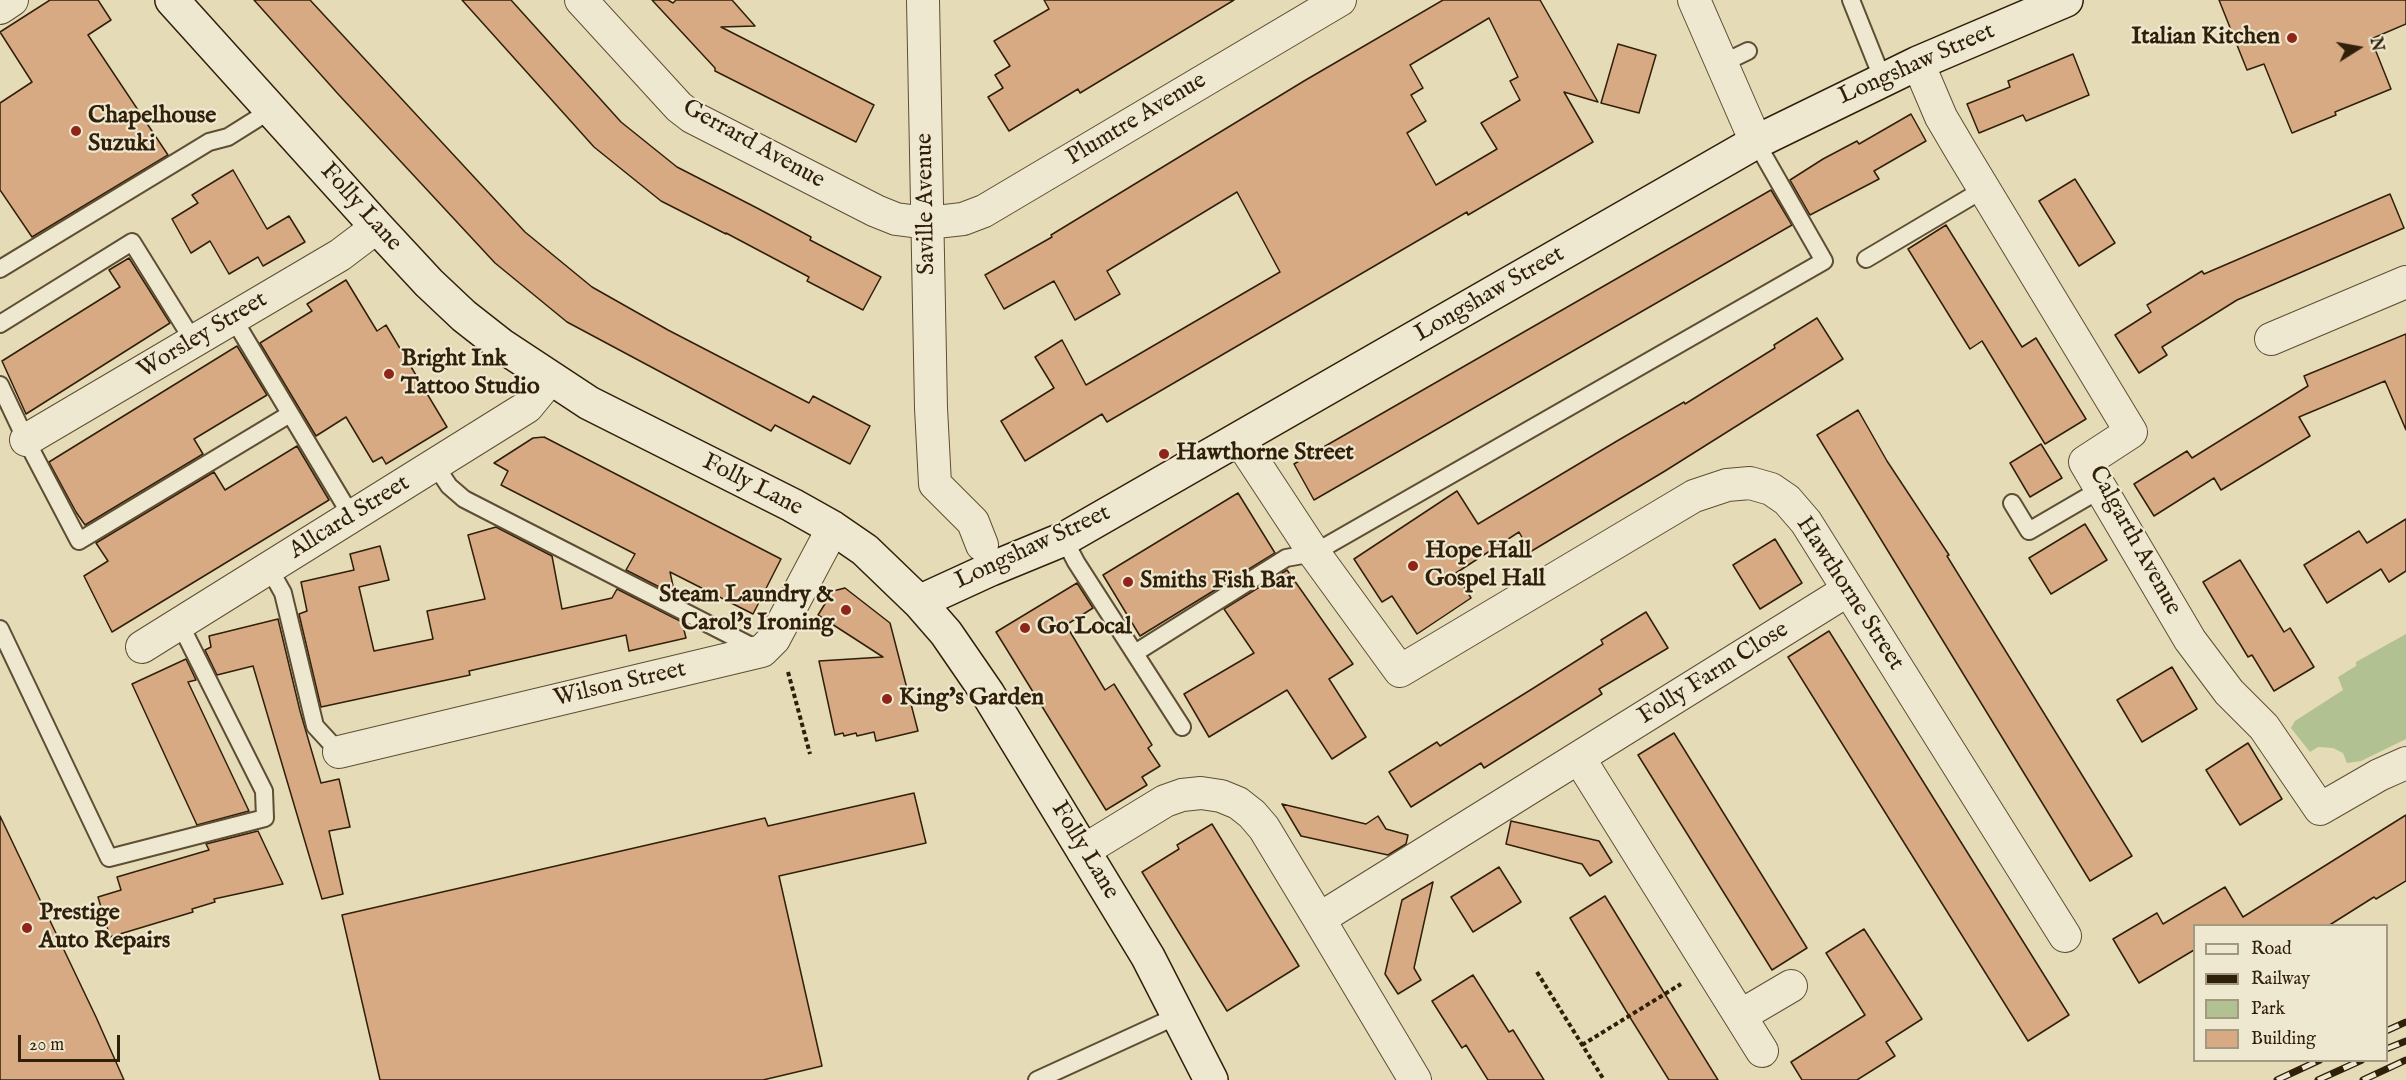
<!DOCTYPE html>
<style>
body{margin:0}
#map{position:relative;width:2406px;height:1080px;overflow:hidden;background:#e6dbb7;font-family:"IM FELL English",serif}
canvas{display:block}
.legend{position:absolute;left:2193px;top:924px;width:195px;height:138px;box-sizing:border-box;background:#efe8d0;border:2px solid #a39880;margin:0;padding:8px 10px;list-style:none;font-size:18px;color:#301f09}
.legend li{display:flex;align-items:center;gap:12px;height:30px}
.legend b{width:30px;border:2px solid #a39880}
.north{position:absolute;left:2328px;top:18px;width:60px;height:60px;-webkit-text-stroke:4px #efe8d0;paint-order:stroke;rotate:79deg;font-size:16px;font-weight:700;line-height:24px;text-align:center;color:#301f09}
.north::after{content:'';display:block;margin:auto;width:21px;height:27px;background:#301f09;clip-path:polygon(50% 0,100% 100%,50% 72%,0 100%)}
.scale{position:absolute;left:18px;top:1035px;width:102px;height:27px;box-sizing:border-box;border:3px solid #301f09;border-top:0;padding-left:8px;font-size:18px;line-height:21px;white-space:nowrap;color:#301f09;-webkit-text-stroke:4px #efe8d0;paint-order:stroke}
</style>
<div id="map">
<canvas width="2406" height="1080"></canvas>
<ul class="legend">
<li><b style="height:8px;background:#efe8d0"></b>Road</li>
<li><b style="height:8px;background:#301f09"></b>Railway</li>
<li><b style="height:16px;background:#b1c191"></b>Park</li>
<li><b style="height:16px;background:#d7aa83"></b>Building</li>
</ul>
<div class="north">N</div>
<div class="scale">20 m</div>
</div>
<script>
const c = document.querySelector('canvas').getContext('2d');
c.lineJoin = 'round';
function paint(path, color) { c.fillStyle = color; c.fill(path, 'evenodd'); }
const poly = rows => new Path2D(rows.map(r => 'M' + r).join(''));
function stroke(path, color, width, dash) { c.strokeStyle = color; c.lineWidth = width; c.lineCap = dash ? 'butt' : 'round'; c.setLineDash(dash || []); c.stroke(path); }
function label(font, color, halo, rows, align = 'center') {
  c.font = font + ' "IM FELL English",serif'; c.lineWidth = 4.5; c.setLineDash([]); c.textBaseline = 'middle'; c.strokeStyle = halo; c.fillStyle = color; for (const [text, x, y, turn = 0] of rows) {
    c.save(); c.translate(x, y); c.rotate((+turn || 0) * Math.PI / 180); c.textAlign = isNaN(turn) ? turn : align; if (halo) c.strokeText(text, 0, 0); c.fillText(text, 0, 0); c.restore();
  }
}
paint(poly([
 [2406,634,2406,739,2361,761,2347,763,2343,753,2333,748,2318,747,2310,752,2291,728,2295,721,2343,690,2338,677,2356,666,2356,662]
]), '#b1c191');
const building = poly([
 [50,0,98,0,111,20,88,35,168,155,32,237,0,190,0,103,32,82,0,32,50,0],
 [254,0,310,0,525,232,592,287,668,330,809,403,813,396,870,426,850,464,775,425,771,431,567,322,495,263,339,95,254,0],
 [462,0,511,0,621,122,677,167,757,208,811,237,810,240,881,277,863,310,807,281,809,277,726,233,726,234,661,201,594,147,462,0],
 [652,0,668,0,673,3,676,0,732,0,755,26,721,27,874,105,856,142,715,71,715,68,652,0],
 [1044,0,1234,0,1080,93,1078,89,1009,131,988,97,1003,88,995,75,1010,66,994,41,1049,9,1044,0],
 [1443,0,1540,0,1598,102,1564,92,1593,142,1468,215,1467,212,1107,422,1102,414,1025,461,1001,421,1054,388,1035,357,1062,340,1086,385,1280,272,1237,192,1107,271,1120,294,1075,320,1054,281,1004,309,985,275,1052,237,1051,235,1304,81,1443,0],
 [1489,18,1518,77,1510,81,1520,100,1481,123,1497,149,1436,185,1407,133,1426,121,1411,95,1423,88,1410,65,1489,18],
 [2219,0,2406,0,2406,24,2371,39,2391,89,2335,112,2336,115,2292,133,2264,64,2247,70,2219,0],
 [1618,44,1656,55,1639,113,1601,103,1618,44],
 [2073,54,2089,95,2026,121,2023,115,1979,133,1967,104,2010,87,2008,81,2073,54],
 [1911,114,1926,141,1874,171,1879,179,1810,215,1790,180,1823,159,1857,141,1859,144,1911,114],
 [233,170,267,229,289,216,305,242,263,266,258,257,229,274,210,241,191,253,172,219,198,203,192,195,233,170],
 [2075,179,2115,243,2079,266,2039,201,2075,179],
 [1771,190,1792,225,1314,500,1294,464,1771,190],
 [2390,194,2404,228,2237,300,2162,347,2167,355,2139,373,2115,335,2151,312,2147,305,2202,271,2204,274,2390,194],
 [1946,225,2022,347,2036,338,2086,419,2045,444,1982,341,1970,349,1908,249,1946,225],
 [129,258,170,323,26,414,2,361,120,287,109,270,129,258],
 [346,280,377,331,386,325,447,427,386,464,382,457,373,462,346,417,316,436,260,343,312,311,307,304,346,280],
 [1817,318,1843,359,1665,471,1530,552,1519,532,1456,573,1471,598,1417,634,1392,596,1382,602,1354,559,1457,491,1478,524,1617,441,1684,402,1685,404,1775,348,1774,345,1817,318],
 [2406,334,2406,430,2385,381,2299,417,2310,436,2221,490,2214,478,2154,516,2134,484,2187,451,2192,458,2308,386,2304,376,2406,334],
 [237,346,267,395,194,439,203,454,85,525,76,512,49,462,237,346],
 [1858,410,1887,461,1949,555,1947,556,2132,856,2090,881,1817,435,1858,410],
 [544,437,781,559,753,614,670,572,675,595,626,570,635,554,501,485,508,471,494,463,533,438,544,437],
 [2041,444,2062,478,2030,497,2010,463,2041,444],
 [297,446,329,500,112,632,84,576,108,561,96,543,214,472,225,490,297,446],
 [1238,493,1275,553,1140,636,1103,575,1238,493],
 [2406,519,2406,571,2389,582,2381,569,2327,603,2304,565,2359,531,2367,543,2406,519],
 [2085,524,2107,560,2051,594,2029,558,2085,524],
 [496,527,552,556,562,609,612,598,617,589,682,622,686,638,629,651,626,635,469,671,470,675,321,707,299,614,307,611,301,582,354,570,350,554,380,546,389,580,359,587,374,651,433,639,427,611,485,599,468,535,496,527],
 [1775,539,1802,583,1760,609,1733,565,1775,539],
 [2240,560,2284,632,2290,628,2314,667,2274,691,2252,655,2248,657,2203,582,2240,560],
 [1287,570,1353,664,1329,679,1366,737,1332,759,1287,690,1209,737,1184,694,1254,653,1224,609,1287,570],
 [1077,583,1093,608,1066,625,1105,690,1114,684,1152,745,1148,748,1160,766,1142,777,1147,785,1106,810,996,632,1077,583],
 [845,588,890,623,918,731,876,741,874,732,857,736,856,733,844,736,843,733,835,735,819,661,883,657,818,615,833,591,845,588],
 [1646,612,1668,648,1599,689,1602,694,1484,768,1481,763,1411,807,1389,772,1437,742,1440,746,1532,689,1603,644,1601,640,1646,612],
 [278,619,300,711,321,783,339,779,350,827,329,831,343,894,322,899,253,666,217,675,205,650,211,647,209,636,278,619],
 [1829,631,2069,1015,2028,1041,1788,657,1829,631],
 [186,659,196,680,188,682,249,811,197,825,132,684,186,659],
 [2172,667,2197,709,2142,742,2117,700,2172,667],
 [1674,733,1807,948,1772,970,1638,755,1674,733],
 [2248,743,2282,799,2240,825,2206,770,2248,743],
 [914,793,926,843,779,876,822,1066,763,1080,380,1080,342,915,765,818,768,826,914,793],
 [1282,804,1366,824,1378,816,1386,829,1408,835,1406,844,1388,855,1301,836,1282,804],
 [2406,815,2406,881,2376,899,2374,897,2328,926,2194,926,2194,950,2139,983,2113,939,2157,913,2163,924,2225,887,2243,917,2406,815],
 [0,816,96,1017,124,1080,0,1080,0,816],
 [1511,821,1599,841,1612,862,1590,876,1582,864,1506,844,1511,821],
 [1212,824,1299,966,1227,1011,1142,872,1179,849,1177,845,1212,824],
 [258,831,283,884,214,899,215,902,192,909,193,912,110,937,98,897,121,890,117,877,209,850,206,844,258,831],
 [1499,867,1521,902,1473,932,1451,897,1499,867],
 [1433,882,1414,968,1421,980,1398,994,1385,974,1402,900,1433,882],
 [1605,896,1676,1012,1718,1080,1669,1080,1631,1019,1570,918,1605,896],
 [1864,929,1922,1019,1886,1042,1895,1056,1857,1080,1802,1080,1791,1062,1865,1015,1826,953,1864,929],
 [1473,975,1509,1032,1513,1030,1544,1080,1488,1080,1466,1045,1462,1048,1432,1001,1473,975]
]);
paint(building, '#d7aa83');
stroke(building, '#301f09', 1.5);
const lane = poly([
 [1851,0,1883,80],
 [1721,64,1748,51],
 [1866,259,1984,189],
 [0,269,209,142,228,137,271,110],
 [233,318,352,517],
 [0,324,132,242,194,342],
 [0,385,26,440,79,541,290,414],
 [435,465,449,486,464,499,759,650],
 [2012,503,2029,531,2101,489],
 [1064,539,1076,562,1182,727],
 [269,568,283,593,315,726,339,752],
 [0,629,109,858,265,818,264,791,180,624],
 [1135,653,1286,558,1314,553,1824,261,1756,142],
 [1037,1080,1179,1015]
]);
const street = poly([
 [581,0,679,107,692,117,876,211,896,219,927,223,963,219,984,211,1340,0],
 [923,0,931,408,935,484,973,522,982,545],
 [1694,0,1756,142],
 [0,8,12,0],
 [1918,63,1941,117,1961,151,2131,432,2085,462,2190,640,2229,692,2264,727,2320,809,2379,775,2406,763],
 [2271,339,2406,282],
 [1239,439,1314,553,1400,671,1694,496,1727,485,1750,483,1771,489,1787,500,1806,522,2065,936],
 [26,440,340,255,377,227],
 [142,647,527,407,550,379],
 [339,752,762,651,774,639,833,528],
 [1579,758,1762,1051],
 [1083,851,1165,801,1182,795,1201,793,1221,796,1238,803,1252,814,1264,828,1319,919,1848,590],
 [1319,919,1415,1080],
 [1740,1016,1791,986]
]);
const secondary = poly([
 [172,0,377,227,429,283,464,316,501,345,589,403,792,505,833,528,865,550,919,602,946,633,988,694,1148,957,1211,1080],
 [919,602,991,569,1064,539,1756,142,1918,63,2066,0]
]);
stroke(lane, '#5e4e34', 20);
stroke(street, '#5e4e34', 34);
stroke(secondary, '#301f09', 36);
stroke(poly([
 [788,672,810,754],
 [1537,972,1604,1080],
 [1582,1045,1681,984]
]), '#301f09', 4, [4.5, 3]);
stroke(lane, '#efe8d0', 16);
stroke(street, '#efe8d0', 32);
stroke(secondary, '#efe8d0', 33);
const rail = poly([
 [2386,1031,2406,1022],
 [2386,1049,2406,1041],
 [2277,1080,2320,1060],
 [2318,1080,2362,1060],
 [2363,1080,2406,1060]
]);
stroke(rail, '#301f09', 7);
stroke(rail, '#efe8d0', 4.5, [14]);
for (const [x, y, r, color] of [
 [2292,38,6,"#8f2418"],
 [76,131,6,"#8f2418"],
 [389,374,6,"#8f2418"],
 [1164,454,6,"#8f2418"],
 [1413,566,6,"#8f2418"],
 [1128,582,6,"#8f2418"],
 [846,610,6,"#8f2418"],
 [1025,628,6,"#8f2418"],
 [887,699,6,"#8f2418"],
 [27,928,6,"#8f2418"]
]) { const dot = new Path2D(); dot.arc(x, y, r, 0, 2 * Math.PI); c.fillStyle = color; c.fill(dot); stroke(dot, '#efe8d0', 2); }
label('bold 24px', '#301f09', '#efe8d0', [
 ["Italian Kitchen",2280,38,"right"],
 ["Chapelhouse",88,117],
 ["Suzuki",88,145],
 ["Bright Ink",401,360],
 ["Tattoo Studio",401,388],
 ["Hawthorne Street",1176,454],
 ["Hope Hall",1425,552],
 ["Gospel Hall",1425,580],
 ["Smiths Fish Bar",1140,582],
 ["Steam Laundry &",834,596,"right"],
 ["Carol's Ironing",834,624,"right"],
 ["Go Local",1037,628],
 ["King's Garden",899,699],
 ["Prestige",39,914],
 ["Auto Repairs",39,942]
], 'left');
label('24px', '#301f09', '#efe8d0', [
 ["Longshaw Street",1917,65,-24],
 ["Plumtre Avenue",1137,120,-31],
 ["Gerrard Avenue",753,145,29],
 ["Saville Avenue",927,204,-91],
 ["Folly Lane",360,208,48],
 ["Longshaw Street",1490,295,-30],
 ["Worsley Street",203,336,-31],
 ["Folly Lane",752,486,27],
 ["Allcard Street",350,518,-32],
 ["Calgarth Avenue",2134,541,61],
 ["Longshaw Street",1033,548,-25],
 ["Hawthorne Street",1849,594,57],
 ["Folly Farm Close",1714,674,-32],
 ["Wilson Street",620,685,-13],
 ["Folly Lane",1084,851,59]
]);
</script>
